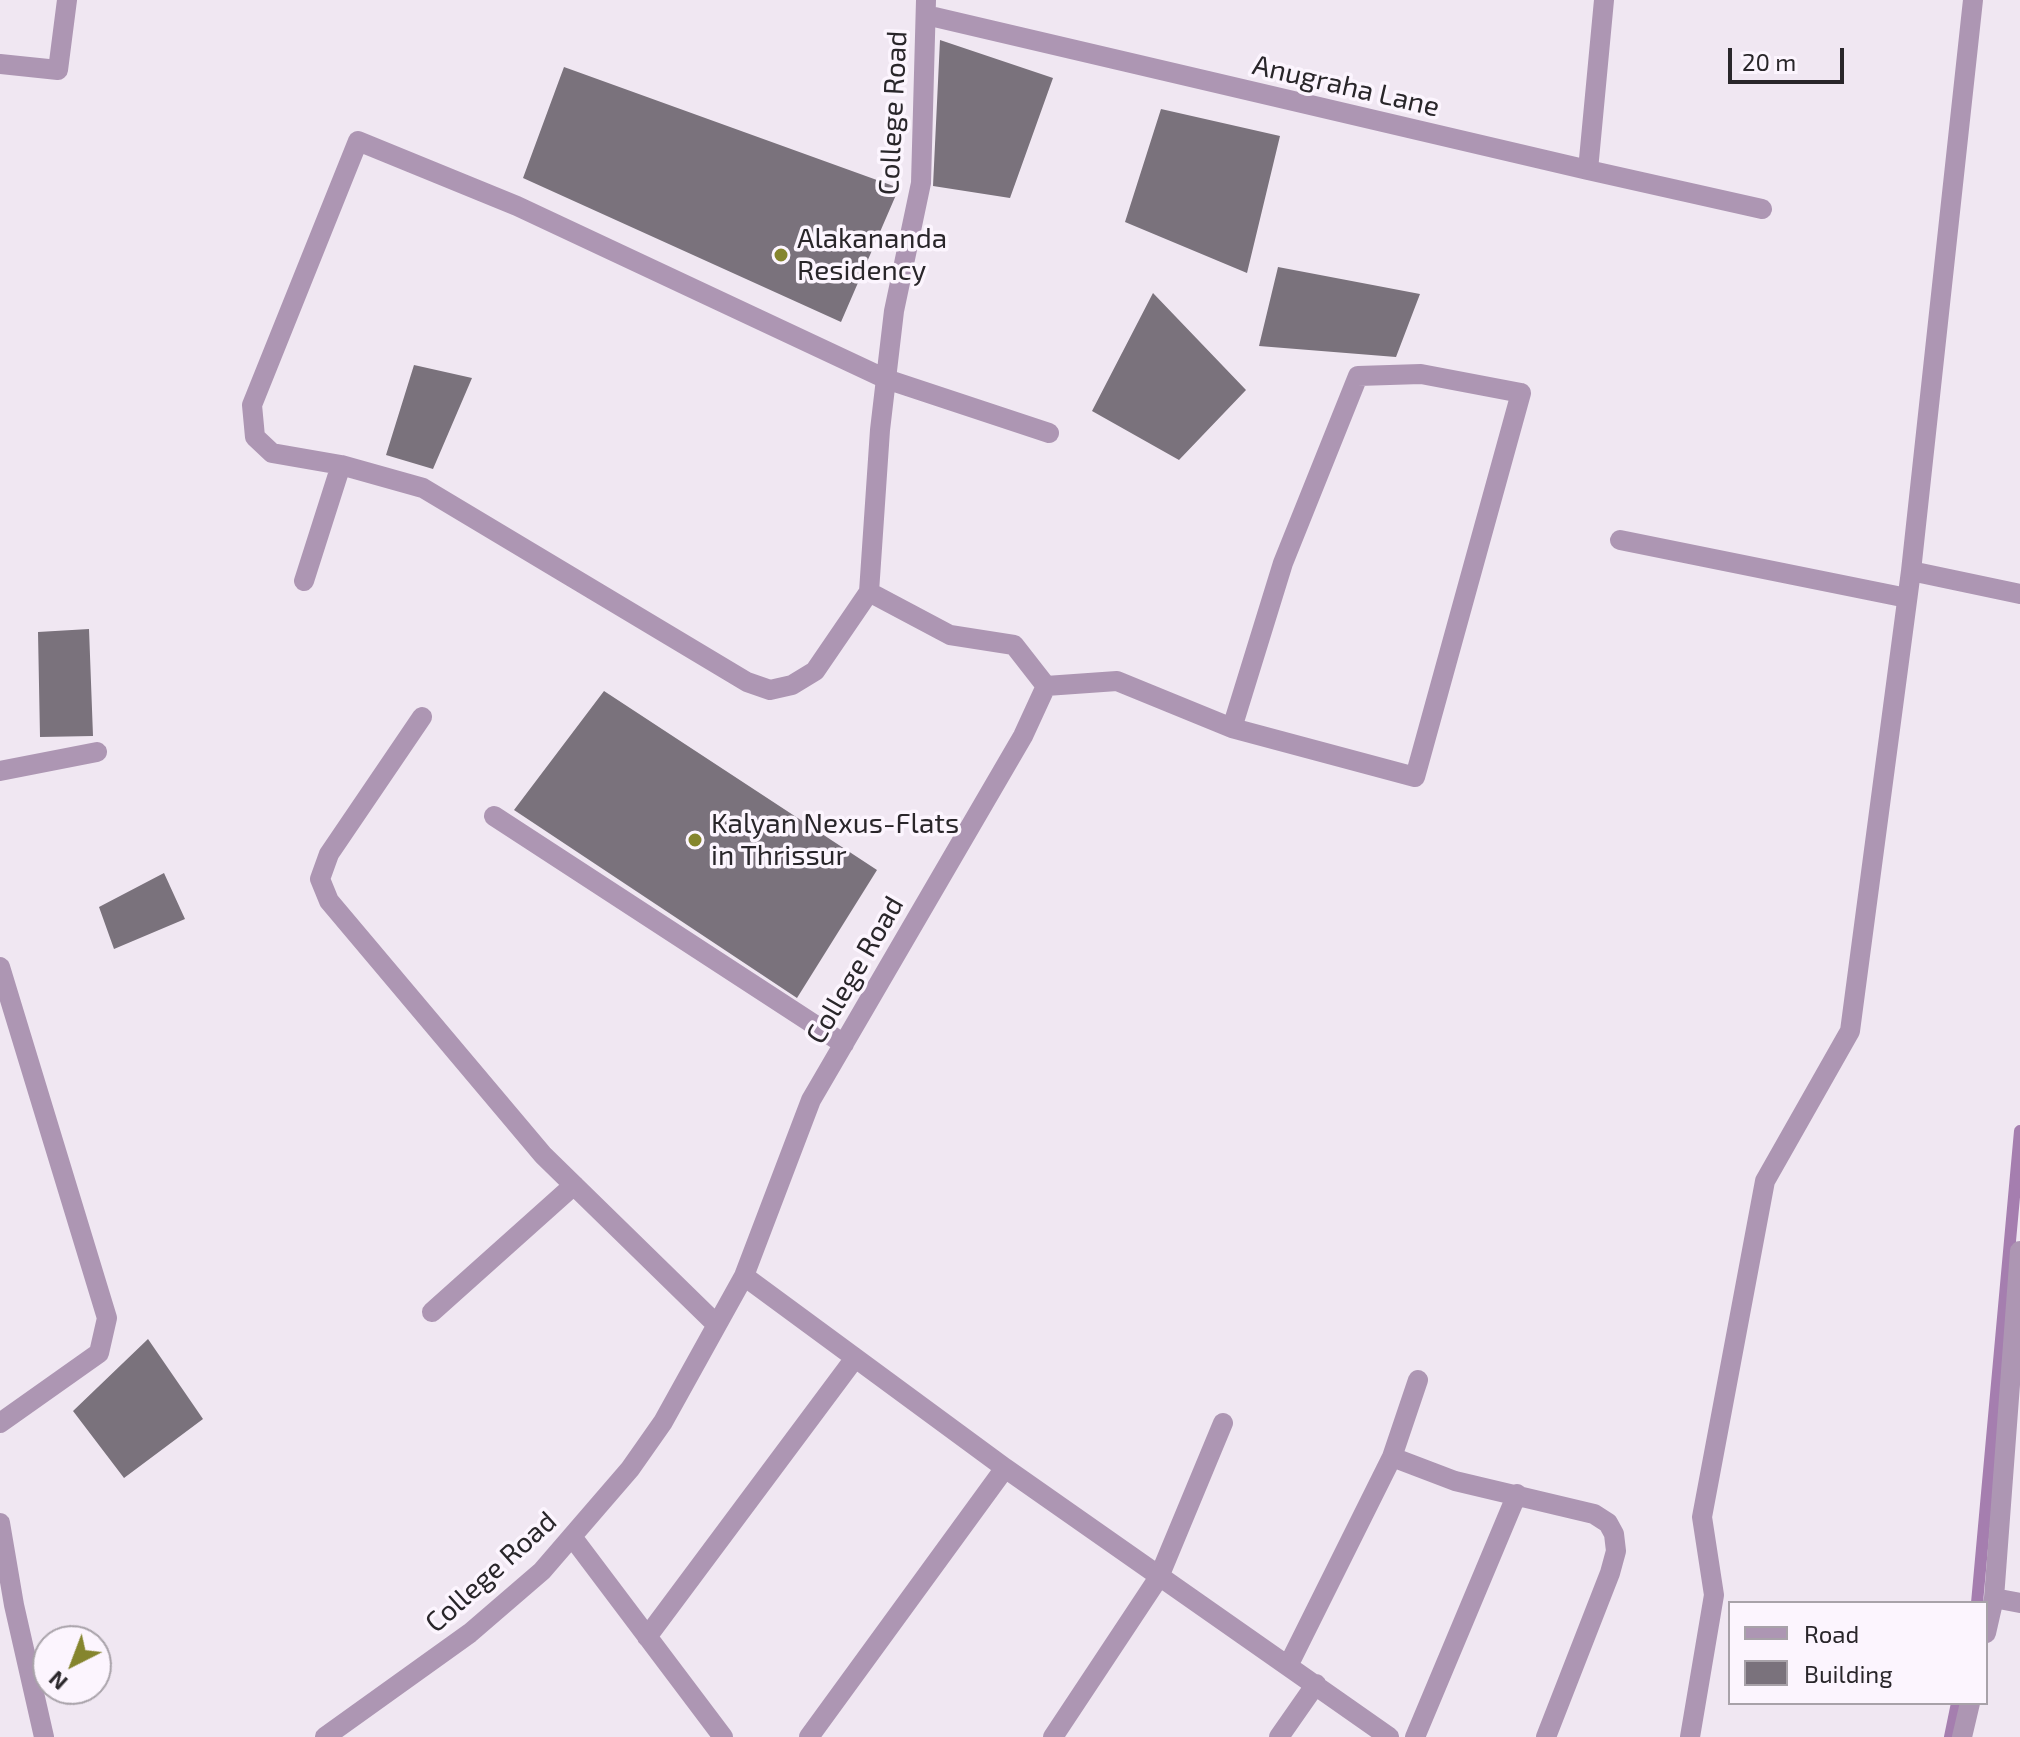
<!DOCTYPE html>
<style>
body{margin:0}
#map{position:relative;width:2020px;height:1737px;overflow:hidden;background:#f0e7f2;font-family:"Exo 2",sans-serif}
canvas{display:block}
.legend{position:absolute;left:1728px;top:1601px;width:260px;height:104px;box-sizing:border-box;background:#fcf5fe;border:2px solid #a8a2a9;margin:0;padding:10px 14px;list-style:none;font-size:24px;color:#29262a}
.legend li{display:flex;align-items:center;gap:16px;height:40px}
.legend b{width:40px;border:2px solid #a8a2a9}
.north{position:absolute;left:32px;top:1625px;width:80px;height:80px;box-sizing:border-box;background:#fcf5fe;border:2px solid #a8a2a9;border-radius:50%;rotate:222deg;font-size:22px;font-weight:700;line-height:32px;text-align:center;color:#29262a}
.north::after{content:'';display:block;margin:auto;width:28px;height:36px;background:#85852e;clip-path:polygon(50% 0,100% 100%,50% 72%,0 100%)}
.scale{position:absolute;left:1728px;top:48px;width:116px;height:36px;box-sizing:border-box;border:4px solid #29262a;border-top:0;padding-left:10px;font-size:24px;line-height:28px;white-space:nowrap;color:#29262a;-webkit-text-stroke:6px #fcf5fe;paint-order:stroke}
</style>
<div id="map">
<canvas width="2020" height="1737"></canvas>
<ul class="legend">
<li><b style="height:10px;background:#ad96b3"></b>Road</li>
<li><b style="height:22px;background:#7a727c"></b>Building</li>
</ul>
<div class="north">N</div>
<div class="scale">20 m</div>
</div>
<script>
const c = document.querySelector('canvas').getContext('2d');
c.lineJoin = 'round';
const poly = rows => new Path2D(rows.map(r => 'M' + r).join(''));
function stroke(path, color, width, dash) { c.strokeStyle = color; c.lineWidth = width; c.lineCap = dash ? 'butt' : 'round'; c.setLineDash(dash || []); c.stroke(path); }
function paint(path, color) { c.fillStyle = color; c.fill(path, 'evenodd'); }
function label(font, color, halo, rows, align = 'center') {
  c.font = font + ' "Exo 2",sans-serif'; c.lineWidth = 7; c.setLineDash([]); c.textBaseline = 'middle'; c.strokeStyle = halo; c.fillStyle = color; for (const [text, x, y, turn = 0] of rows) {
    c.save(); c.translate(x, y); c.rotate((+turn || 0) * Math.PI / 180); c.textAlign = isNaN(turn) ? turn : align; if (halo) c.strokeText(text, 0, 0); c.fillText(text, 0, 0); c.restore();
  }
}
stroke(poly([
 [1977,1603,2020,1131],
 [1950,1737,1957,1703]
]), '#a57eaf', 12);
paint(poly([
 [940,40,1053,78,1010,198,933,186],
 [564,67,899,188,841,322,523,178],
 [1161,109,1280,136,1247,273,1125,222],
 [1278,267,1420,294,1396,357,1259,346],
 [1153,293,1246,390,1179,460,1092,411],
 [414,365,472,378,433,469,386,455],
 [89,629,93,736,40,737,38,632],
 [604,691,877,870,797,998,514,810],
 [164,873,185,919,114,949,99,907],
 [148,1339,203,1419,124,1478,73,1411]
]), '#7a727c');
stroke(poly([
 [926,15,1588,170,1604,0],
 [0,64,58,70,67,0],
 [1588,170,1762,209],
 [341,465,272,453,255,437,252,405,358,141,517,206,886,379,1049,433],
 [1620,540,1907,598],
 [1911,571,2020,594],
 [304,581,341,465,423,488,747,682,770,690,792,685,815,671,869,592],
 [1046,686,1117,681,1232,728,1415,777,1521,393,1421,374,1358,376,1283,563,1232,728],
 [422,717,329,854,320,879,329,901,543,1155,716,1324],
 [0,771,97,752],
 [494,816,844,1044],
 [0,967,107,1318,99,1353,0,1423],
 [744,1276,1005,1468,1389,1737],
 [432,1312,574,1185],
 [1392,1457,1455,1481,1594,1514,1608,1523,1614,1534,1616,1551,1610,1573,1546,1737],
 [0,1523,14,1605,44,1737],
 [573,1538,723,1737],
 [1994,1598,2020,1603],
 [1986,1633,1994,1598,2020,1251],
 [647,1637,855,1358],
 [1289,1664,1392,1457,1418,1380],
 [325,1737,470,1633,542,1571,630,1469,663,1422,744,1276,811,1100,1023,736,1046,686,1014,645,950,635,869,592,880,430,894,311,921,183,926,0],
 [809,1737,1005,1468],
 [1053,1737,1159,1577,1223,1423],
 [1279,1737,1316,1684],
 [1415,1737,1517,1494],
 [1690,1737,1714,1595,1702,1517,1765,1181,1850,1031,1911,571,1973,0],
 [1962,1737,1970,1703]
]), '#ad96b3', 20);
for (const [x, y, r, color] of [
 [781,255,8,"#85852e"],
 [695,840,8,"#85852e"]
]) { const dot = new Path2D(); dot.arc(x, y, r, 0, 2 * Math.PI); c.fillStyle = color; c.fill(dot); stroke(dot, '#fcf5fe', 3); }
label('28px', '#29262a', '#fcf5fe', [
 ["Anugraha Lane",1346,86,13],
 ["College Road",893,113,-87],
 ["College Road",855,970,-60],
 ["College Road",491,1572,-42]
]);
label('28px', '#29262a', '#fcf5fe', [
 ["Alakananda",797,239],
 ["Residency",797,271],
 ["Kalyan Nexus-Flats",711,824],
 ["in Thrissur",711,856]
], 'left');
</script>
